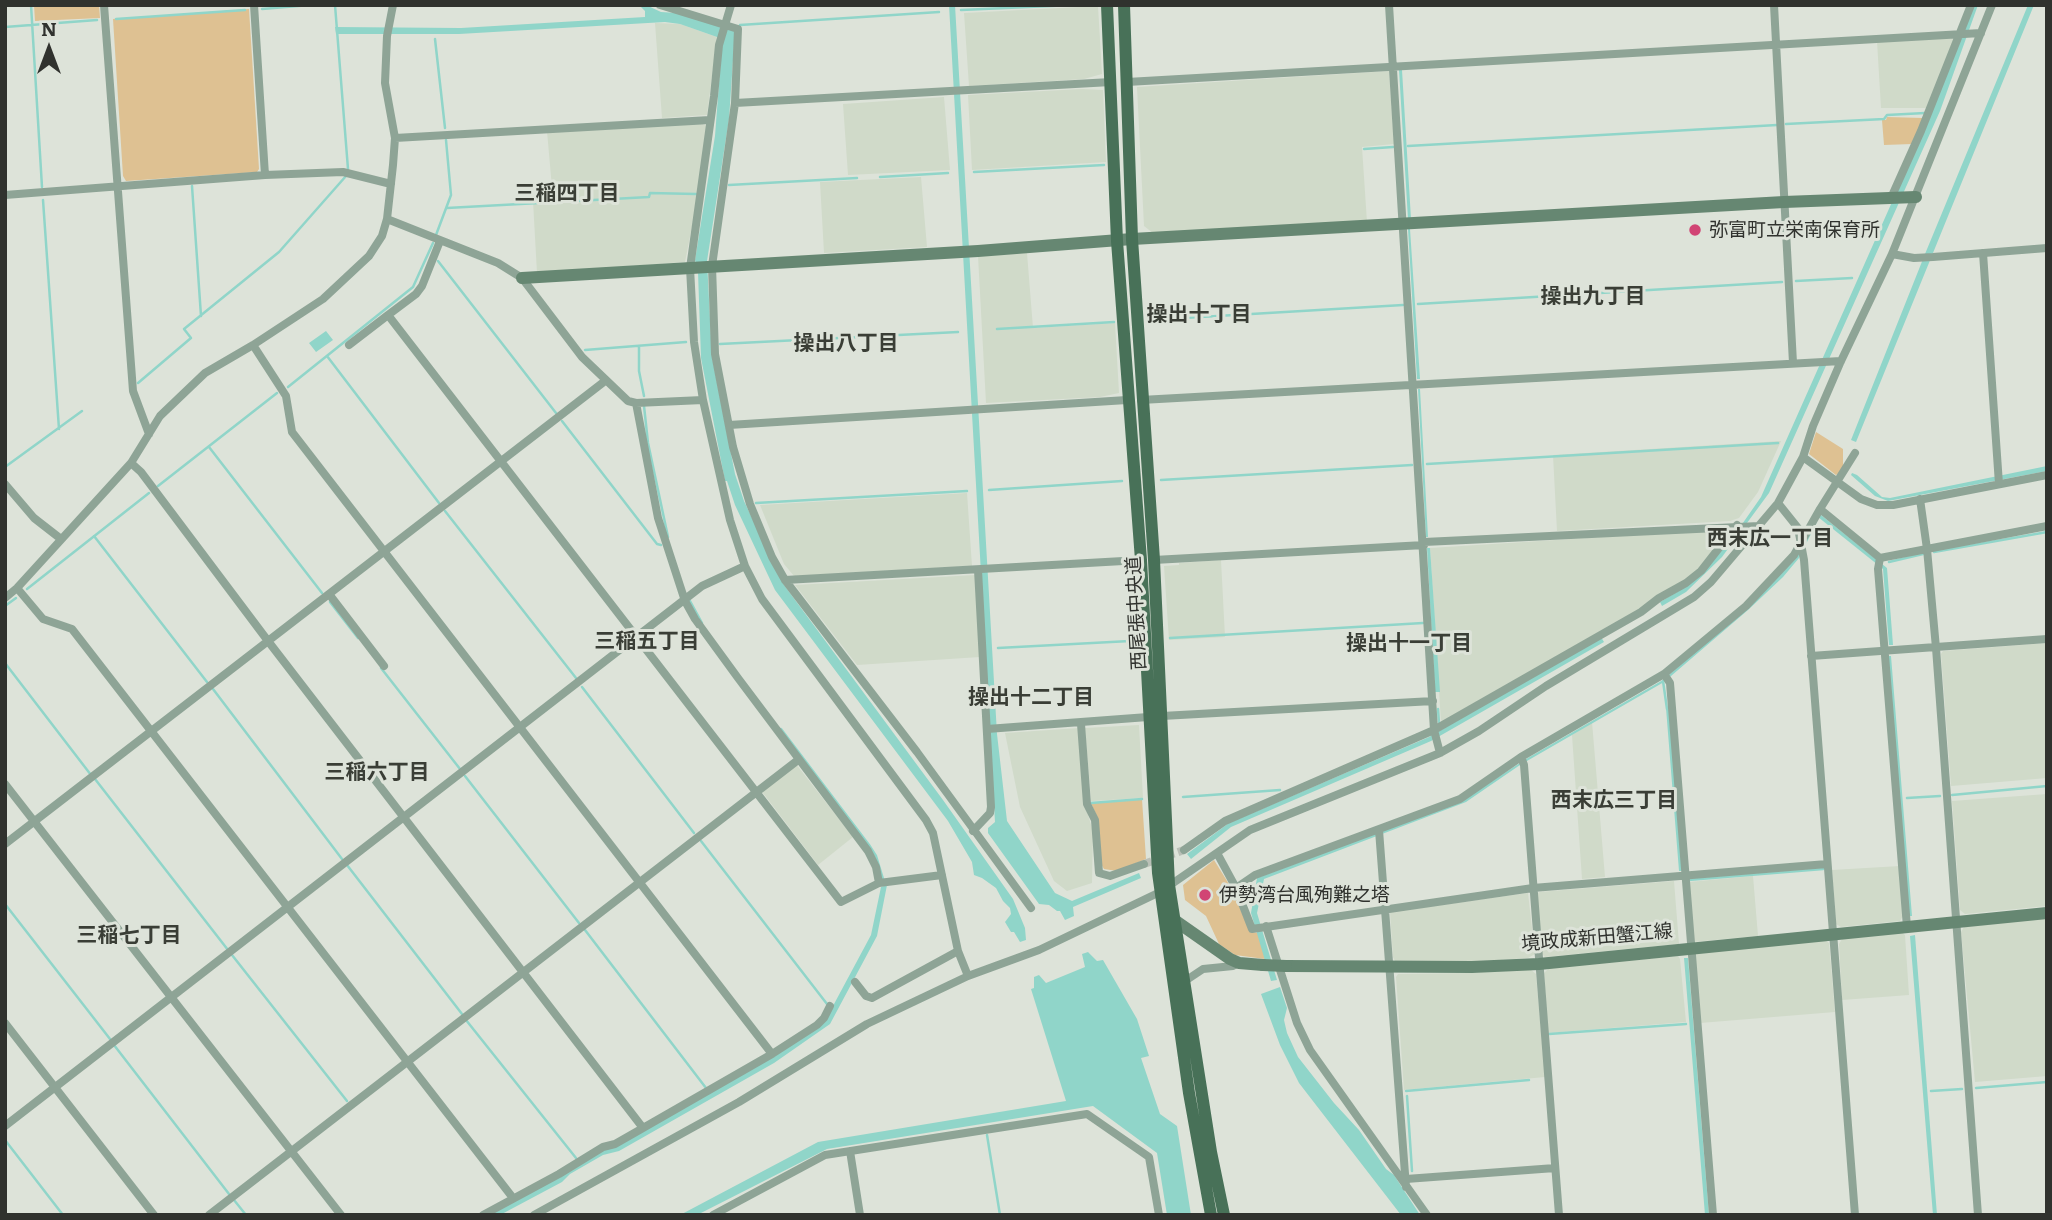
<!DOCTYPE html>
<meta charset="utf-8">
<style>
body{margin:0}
#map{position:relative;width:2052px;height:1220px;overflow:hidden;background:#dde3d9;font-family:Literata,serif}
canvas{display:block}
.frame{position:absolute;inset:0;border:7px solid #30322e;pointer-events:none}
.north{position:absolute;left:14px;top:14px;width:70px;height:70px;-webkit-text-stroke:5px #dde3d9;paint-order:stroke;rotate:0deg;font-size:19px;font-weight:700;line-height:28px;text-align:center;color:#30322e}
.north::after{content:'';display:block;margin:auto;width:24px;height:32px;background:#30322e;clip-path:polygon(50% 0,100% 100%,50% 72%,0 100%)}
</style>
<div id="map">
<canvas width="2052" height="1220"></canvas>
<div class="frame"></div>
<div class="north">N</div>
</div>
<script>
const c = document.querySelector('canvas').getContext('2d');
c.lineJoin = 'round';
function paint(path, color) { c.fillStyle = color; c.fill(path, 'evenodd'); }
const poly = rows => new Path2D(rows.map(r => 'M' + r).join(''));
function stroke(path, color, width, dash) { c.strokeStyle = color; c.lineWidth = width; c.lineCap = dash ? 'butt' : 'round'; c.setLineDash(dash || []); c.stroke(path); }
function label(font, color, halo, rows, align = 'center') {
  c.font = font + ' Literata,"Noto Sans JP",serif'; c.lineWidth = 6; c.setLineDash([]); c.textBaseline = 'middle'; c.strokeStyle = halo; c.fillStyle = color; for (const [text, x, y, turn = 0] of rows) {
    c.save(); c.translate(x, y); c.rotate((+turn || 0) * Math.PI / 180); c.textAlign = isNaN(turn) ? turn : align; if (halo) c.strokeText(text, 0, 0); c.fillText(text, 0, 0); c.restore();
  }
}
paint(poly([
 [1098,6,1102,74,1084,79,969,86,964,13],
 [655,23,680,24,717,37,707,115,662,118],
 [1952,38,1954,41,1926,108,1881,108,1877,41],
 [1389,71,1394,144,1362,147,1367,222,1153,233,1144,226,1137,87],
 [1082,89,1103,90,1106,162,972,170,968,95],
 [944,97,950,170,848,175,843,104],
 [702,124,707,126,698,196,685,262,537,273,533,201,553,199,547,131],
 [921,177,927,247,824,253,820,182],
 [1027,253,1033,328,1115,323,1119,393,1100,397,986,403,978,256],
 [1781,441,1758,492,1739,518,1730,521,1557,531,1553,455],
 [967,493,972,566,794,576,784,564,760,505],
 [1728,529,1730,533,1701,568,1684,582,1658,594,1641,608,1441,722,1430,548],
 [1221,560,1225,637,1169,640,1164,566,1179,565,1179,563],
 [975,575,980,657,857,665,795,585],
 [2047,643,2047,778,1951,786,1941,654,1943,651],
 [1592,722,1605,877,1582,879,1572,735],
 [1139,725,1143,798,1091,801,1085,728],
 [1079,728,1084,802,1093,831,1092,883,1067,891,1054,881,1020,807,1005,733],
 [796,764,853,837,818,865,763,793,763,789],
 [2047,794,2047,906,1965,914,1960,910,1952,801],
 [1900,866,1903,916,1900,921,1841,927,1836,924,1832,870],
 [1753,876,1758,936,1693,942,1689,882],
 [1674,881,1679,944,1545,957,1542,954,1537,894,1539,892],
 [1528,893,1535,954,1528,958,1471,962,1396,963,1393,957,1390,912],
 [2047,918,2047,1076,1975,1082,1961,932,1964,927],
 [1902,932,1905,935,1909,995,1842,1000,1839,944,1842,939],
 [1825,940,1829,943,1835,1012,1700,1023,1694,956,1696,953],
 [1678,956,1680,959,1686,1022,1548,1033,1544,973,1549,968],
 [1530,969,1536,974,1545,1077,1404,1090,1396,977,1398,974,1469,973]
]), '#d0dac9');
paint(poly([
 [34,5,99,5,100,18,35,21],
 [249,9,259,169,257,172,126,181,123,176,113,19],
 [1887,117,1923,118,1912,144,1884,145,1882,120,1886,120],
 [1816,432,1843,449,1843,470,1836,475,1809,454],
 [1142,799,1146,859,1117,871,1104,869,1101,864,1098,819,1091,803],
 [1214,860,1232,889,1250,932,1259,933,1265,959,1235,955,1219,944,1206,916,1185,900,1183,885]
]), '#dec192');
paint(poly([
 [639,5,646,5,661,12,677,13,735,31,729,119,707,261,712,357,735,474,744,501,784,585,943,800,1013,899,1025,928,1026,940,1020,942,1014,932,1011,932,1005,922,1011,914,1010,908,1003,901,996,888,982,878,974,875,972,862,948,821,775,590,735,505,727,481,725,481,701,358,698,272,695,260,715,136,722,44,717,37,680,24,665,22,459,34,336,34,335,27,461,28,645,17,645,11],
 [949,5,955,5,997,734,1007,821,1055,893,1072,901,1139,873,1141,878,1073,907,1074,916,1065,920,1060,911,1057,911,1049,905,1039,904,988,833,988,828,995,822],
 [1974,5,1978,5,1940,111,1769,493,1722,557,1686,592,1662,606,1660,602,1682,589,1738,530,1761,497,1892,202],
 [2028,5,2034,5,1856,442,1851,440,1925,254],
 [1399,70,1402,70,1411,219,1408,219],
 [1408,229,1410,229,1420,379,1417,379],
 [326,331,333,340,316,352,309,343],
 [1418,389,1420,389,1428,537,1426,537],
 [2047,466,2047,471,1888,501,1875,496,1851,475,1852,473,1857,475,1882,497,1890,498],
 [1821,515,1887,568,1893,645,1889,645,1883,569,1818,517],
 [1817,522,1799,558,1783,577,1748,610,1664,682,1520,765,1466,802,1264,879,1257,913,1277,980,1271,981,1251,913,1257,878,1460,802,1526,759,1663,680,1745,609],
 [1427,548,1430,548,1440,692,1435,692],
 [1601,637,1604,642,1431,741,1231,827,1191,859,1187,854,1229,823,1429,737],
 [1888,656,1891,656,1912,916,1908,916],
 [1666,708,1669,708,1683,871,1679,871],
 [887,885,877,936,830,1024,774,1063,619,1151,603,1155,570,1174,562,1182,500,1215,489,1215,826,1019,871,935,881,887],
 [1915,935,1937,1215,1933,1215,1910,936],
 [1088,952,1097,961,1103,960,1137,1019,1149,1056,1141,1058,1160,1114,1177,1126,1191,1215,1167,1215,1157,1153,1093,1106,827,1149,697,1215,680,1215,818,1142,1066,1101,1031,989,1034,988,1034,977,1039,975,1046,983,1085,967,1082,954],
 [1684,958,1688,958,1709,1215,1705,1215],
 [1280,987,1287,1008,1284,1020,1287,1033,1298,1057,1334,1103,1359,1130,1386,1169,1394,1175,1420,1215,1401,1215,1299,1083,1280,1045,1261,994]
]), '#90d5c9');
stroke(poly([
 [31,5,42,187],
 [335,5,348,169],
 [262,9,310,5],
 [961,10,1073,5],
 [116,19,245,10],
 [740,25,939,12],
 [5,27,97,20],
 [435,39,445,128],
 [1786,124,1884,119,1887,115,1925,113],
 [1408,146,1777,125],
 [1364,149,1393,147],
 [974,172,1104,165],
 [880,177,948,173],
 [729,185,857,178],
 [192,186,201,316],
 [43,200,59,429],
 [447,208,649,197,650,193,696,194],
 [436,235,451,195,446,140],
 [438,261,556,413],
 [1796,281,1852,278],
 [1418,304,1782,282],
 [1150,320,1403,305],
 [997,329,1114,322],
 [720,344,958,332],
 [639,347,639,371,644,396],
 [585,350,686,342],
 [327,356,439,503],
 [138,383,191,338,184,329,279,252,346,176],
 [288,387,413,287,433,243],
 [644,406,648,443,668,537],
 [562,421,657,544,661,545],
 [209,447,322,593],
 [1427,464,1778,443],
 [5,467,82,411],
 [1161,480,1412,465],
 [158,486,277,393],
 [989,490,1122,481],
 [756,503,967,491],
 [445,511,576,678],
 [94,536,207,682],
 [1934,552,2047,532],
 [1889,562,1923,554],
 [27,589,149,493],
 [690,601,702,623],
 [330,602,358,638],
 [5,606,16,598],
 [1170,638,1423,623],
 [998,648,1130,641],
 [5,663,91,775],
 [381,668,460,769],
 [1663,681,1667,709],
 [582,687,694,833],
 [213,689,342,859],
 [1438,709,1439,723],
 [781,729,869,845,876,856,883,879],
 [465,776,579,923],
 [95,779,228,950],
 [1952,795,2047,786],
 [1183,797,1280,790],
 [1907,798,1940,796],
 [1091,803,1142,799],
 [701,841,827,1004],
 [347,865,462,1014],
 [1688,880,1823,869],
 [5,904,110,1039],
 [585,930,706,1088],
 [232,955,347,1101],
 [466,1020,576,1158],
 [1549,1034,1686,1024],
 [114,1045,229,1194],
 [1976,1088,2047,1082],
 [1406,1091,1529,1080],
 [1931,1091,1962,1089],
 [1407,1096,1412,1171],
 [987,1135,1000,1215],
 [5,1140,63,1215],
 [234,1200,246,1215]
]), '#90d5c9', 2.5);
stroke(poly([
 [1144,864,1184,850]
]), '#bac0b7', 8, [8, 4]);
stroke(poly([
 [104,5,133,391,149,434],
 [254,5,265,175],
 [660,5,738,29,735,103],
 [731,5,719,45,714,96,690,268,694,342,703,400,730,520,745,566,762,599,926,820,933,833,958,951,968,976],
 [1389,5,1434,730,1440,753],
 [1774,5,1793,363],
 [1127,82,1981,33],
 [395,138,710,120],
 [5,195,265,175,343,172,391,184],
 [1891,198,1921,131,1971,5],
 [387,219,498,263,522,278,582,357,628,401,636,403,658,518,685,601,695,619,738,678,868,851,876,867,879,883],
 [440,241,422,286,416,294,388,315,841,902,879,883,942,875],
 [1983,253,1999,484],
 [1892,254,1914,258,1933,257,2047,248],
 [253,345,286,396,292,432,772,1054],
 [349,345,388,315],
 [1141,400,1841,361],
 [636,403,703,400],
 [729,425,1127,400],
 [1803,457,1861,499,1877,505,1893,505,2047,475],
 [131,463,141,472,268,641,643,1128],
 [5,484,34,518,61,539],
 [1920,499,1927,549,1936,648,1978,1215],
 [1778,503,1798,528,1804,560,1855,1215],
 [1820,509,1880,558],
 [1424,542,1759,526],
 [1880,558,1878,569,1907,927],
 [1880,558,2047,526],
 [1154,560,1424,545],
 [785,580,1141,560],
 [17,588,43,619,72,629,513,1198],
 [329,594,384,666],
 [5,598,17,588,131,463,160,416,205,373,253,345,323,299,369,256,382,236,387,219,393,165,395,138,385,83,387,36,393,5],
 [1811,656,2047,639],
 [1664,674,1670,683,1713,1215],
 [1162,716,1433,701],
 [1081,724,1087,804,1095,820,1099,873,1110,876,1144,864],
 [987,729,1148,717],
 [1521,757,1524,765,1559,1215],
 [5,784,341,1215],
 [1379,830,1406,1187],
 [973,831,990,813,991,807,978,570],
 [5,844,605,381],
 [1184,850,1225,821,1434,730,1641,612,1659,598,1686,583,1701,571,1737,525],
 [1217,853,1236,888,1252,929,1533,888,1827,864],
 [1236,888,1255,875,1460,799,1521,757,1664,674,1746,606,1794,555,1820,509,1855,453],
 [1031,908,917,752,785,580,772,557,750,504,733,447,715,354,712,266,735,103,1111,82],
 [1266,926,1297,1023,1310,1050,1427,1215],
 [1185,981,1203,969,1233,966,1239,963],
 [855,982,866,996,872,998,958,951],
 [5,1023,154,1215],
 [5,1126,702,586,745,566],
 [850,1151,860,1215],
 [1406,1179,1555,1168],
 [209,1215,798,760],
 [483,1215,559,1174,603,1147,615,1144,643,1128,772,1054,817,1025,824,1018,830,1006],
 [534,1215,739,1102,867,1024,968,976,1039,950,1160,892,1250,830,1440,753,1479,731,1546,686,1694,597,1711,582,1778,503,1803,457,1813,426,1841,361,1892,254,1992,5],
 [713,1215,825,1155,1087,1114,1149,1157,1159,1215]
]), '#8ea496', 8);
stroke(poly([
 [522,278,978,251,1132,239,1784,202,1916,197],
 [1170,917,1230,959,1239,963,1263,965],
 [1286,966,1472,967,1539,964,2047,913]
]), '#668772', 12);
stroke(poly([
 [1107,5,1117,241,1141,560,1158,873,1189,1093,1211,1215],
 [1124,5,1132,239,1154,560,1169,885,1211,1152,1224,1215]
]), '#487158', 12);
stroke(poly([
 [1263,965,1286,966]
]), '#668772', 12);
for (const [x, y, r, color] of [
 [1695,230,7,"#d14474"],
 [1205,895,7,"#d14474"]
]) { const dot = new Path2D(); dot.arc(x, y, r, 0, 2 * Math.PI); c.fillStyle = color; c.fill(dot); stroke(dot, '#dde3d9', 2.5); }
label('19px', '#30322e', '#dde3d9', [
 ["弥富町立栄南保育所",1709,230],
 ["伊勢湾台風殉難之塔",1219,895]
], 'left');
label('19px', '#30322e', '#dde3d9', [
 ["西尾張中央道",1137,613,-93],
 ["境政成新田蟹江線",1597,938,-5]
]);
label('bold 21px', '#3a3e36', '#dde3d9', [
 ["三稲四丁目",567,194],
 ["操出九丁目",1593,297],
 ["操出十丁目",1199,315],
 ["操出八丁目",846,344],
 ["西末広一丁目",1770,539],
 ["三稲五丁目",647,642],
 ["操出十一丁目",1409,644],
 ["操出十二丁目",1031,698],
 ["三稲六丁目",377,773],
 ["西末広三丁目",1614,801],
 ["三稲七丁目",129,936]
]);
</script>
